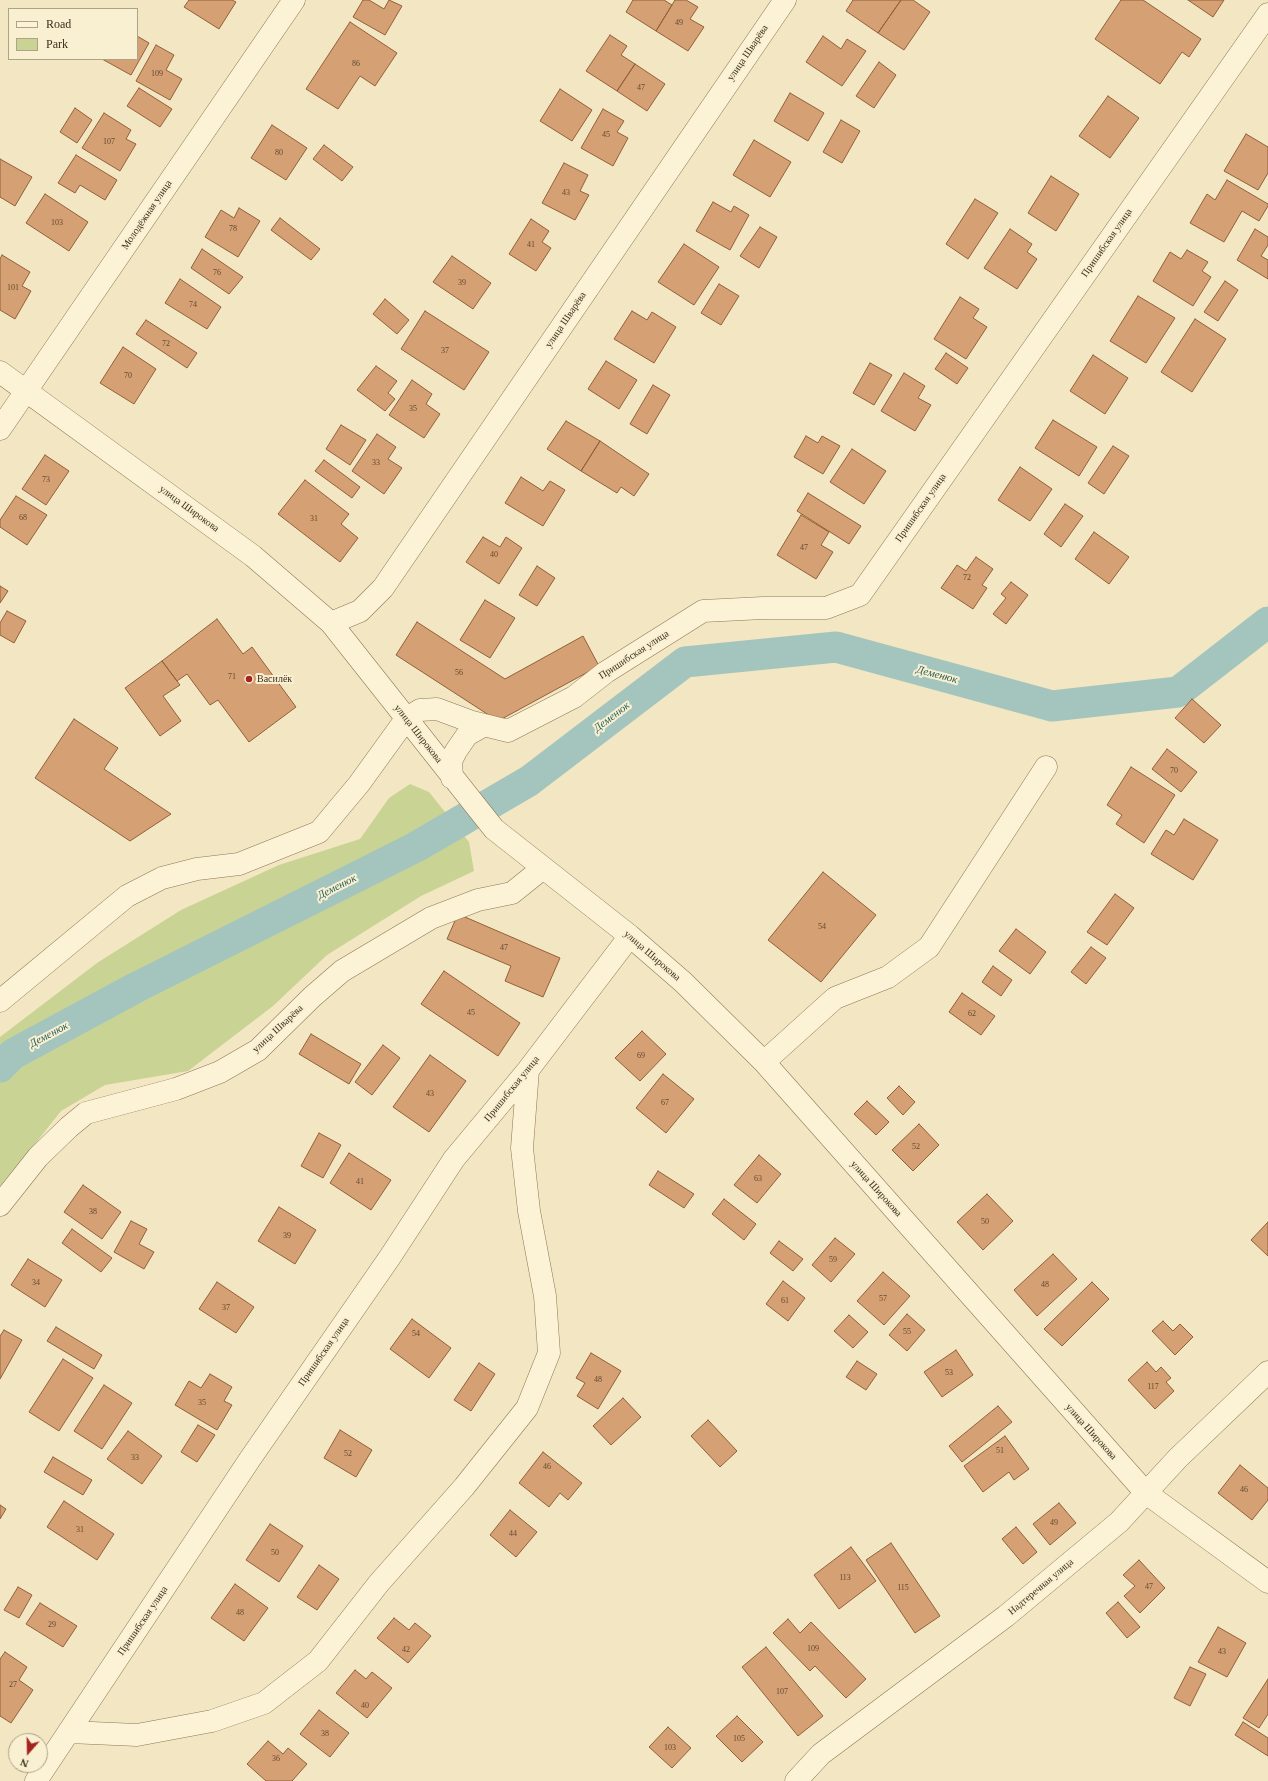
<!DOCTYPE html>
<meta charset="utf-8">
<style>
body{margin:0}
#map{position:relative;width:1268px;height:1781px;overflow:hidden;background:#f3e6c2;font-family:Georgia,serif}
canvas{display:block}
.legend{position:absolute;left:8px;top:8px;width:130px;height:52px;box-sizing:border-box;background:#f9f0d2;border:1px solid #aea289;margin:0;padding:5px 7px;list-style:none;font-size:12px;color:#3d2e1c}
.legend li{display:flex;align-items:center;gap:8px;height:20px}
.legend b{width:20px;border:1px solid #aea289}
.north{position:absolute;left:8px;top:1733px;width:40px;height:40px;box-sizing:border-box;background:#f9f0d2;border:1px solid #aea289;border-radius:50%;rotate:200deg;font-size:11px;font-weight:700;line-height:16px;text-align:center;color:#3d2e1c}
.north::after{content:'';display:block;margin:auto;width:14px;height:18px;background:#a5241f;clip-path:polygon(50% 0,100% 100%,50% 72%,0 100%)}
</style>
<div id="map">
<canvas width="1268" height="1781"></canvas>
<ul class="legend">
<li><b style="height:5px;background:#fcf3d6"></b>Road</li>
<li><b style="height:11px;background:#c9d394"></b>Park</li>
</ul>
<div class="north">N</div>
</div>
<script>
const c = document.querySelector('canvas').getContext('2d');
c.lineJoin = 'round';
function paint(path, color) { c.fillStyle = color; c.fill(path, 'evenodd'); }
const poly = rows => new Path2D(rows.map(r => 'M' + r).join(''));
function stroke(path, color, width, dash) { c.strokeStyle = color; c.lineWidth = width; c.lineCap = dash ? 'butt' : 'round'; c.setLineDash(dash || []); c.stroke(path); }
function label(font, color, halo, rows, align = 'center') {
  c.font = font + ' Georgia,serif'; c.lineWidth = 4; c.setLineDash([]); c.textBaseline = 'middle'; c.strokeStyle = halo; c.fillStyle = color; for (const [text, x, y, turn = 0] of rows) {
    c.save(); c.translate(x, y); c.rotate((+turn || 0) * Math.PI / 180); c.textAlign = isNaN(turn) ? turn : align; if (halo) c.strokeText(text, 0, 0); c.fillText(text, 0, 0); c.restore();
  }
}
paint(poly([
 [410,784,429,792,469,842,474,871,421,896,327,955,273,1006,188,1071,105,1085,61,1111,0,1188,0,1037,97,963,181,910,279,865,360,839,389,798]
]), '#c9d394');
stroke(poly([
 [0,1067,13,1054,137,987,416,847,529,781,685,662,836,647,1052,706,1178,692,1268,622]
]), '#a4c5bd', 31);
const building = poly([
 [189,0,232,0,236,2,219,29,184,7,189,0],
 [363,0,369,0,384,9,389,0,402,6,385,35,353,17,363,0],
 [633,0,664,0,672,5,656,31,626,12,633,0],
 [675,0,686,0,698,7,690,19,704,27,688,51,656,31,675,0],
 [853,0,901,0,878,33,846,11,853,0],
 [901,0,913,0,930,12,904,50,878,33,901,0],
 [1121,0,1143,0,1201,39,1189,57,1182,52,1160,84,1095,39,1121,0],
 [1188,0,1224,0,1213,17,1188,0],
 [350,22,397,53,375,86,360,76,338,109,306,89,350,22],
 [610,35,627,46,621,55,635,64,617,91,586,71,610,35],
 [137,36,149,43,131,75,102,59,137,59,137,36],
 [823,36,841,49,847,39,866,51,842,86,806,62,823,36],
 [156,45,174,55,166,70,182,79,170,100,136,81,156,45],
 [879,62,896,75,874,108,856,96,879,62],
 [635,64,665,84,647,111,617,91,635,64],
 [139,88,172,109,160,127,127,106,139,88],
 [560,89,592,110,572,141,540,121,560,89],
 [790,93,824,113,808,141,774,121,790,93],
 [1108,96,1139,118,1110,158,1079,136,1108,96],
 [75,108,92,120,77,143,60,132,75,108],
 [603,109,624,121,617,132,628,138,613,166,581,148,603,109],
 [104,113,131,130,126,139,136,144,120,171,82,148,104,113],
 [841,120,860,131,842,163,823,152,841,120],
 [272,125,307,148,286,180,251,158,272,125],
 [1246,134,1268,147,1268,173,1258,190,1224,171,1246,134],
 [754,140,791,162,770,197,733,175,754,140],
 [324,145,353,167,342,181,313,159,324,145],
 [76,155,117,180,105,200,80,185,75,193,58,183,76,155],
 [0,159,32,177,15,206,0,197,0,159],
 [564,163,588,175,580,191,589,195,575,220,542,203,564,163],
 [1051,176,1079,194,1056,231,1028,213,1051,176],
 [1227,180,1268,204,1268,206,1259,221,1242,211,1224,242,1190,223,1207,194,1215,200,1227,180],
 [45,194,88,222,69,251,26,223,45,194],
 [975,199,998,213,968,259,946,244,975,199],
 [713,202,731,212,734,206,749,215,730,250,696,231,713,202],
 [239,208,260,221,238,257,205,237,221,210,234,218,239,208],
 [280,218,320,249,311,260,271,230,280,218],
 [531,219,549,231,542,242,551,248,536,271,509,254,531,219],
 [760,227,777,237,759,268,740,256,760,227],
 [1010,229,1032,244,1027,252,1037,259,1017,289,984,268,1010,229],
 [1255,229,1268,237,1268,245,1261,256,1268,260,1268,279,1237,260,1255,229],
 [684,244,719,267,694,305,658,282,684,244],
 [202,249,243,277,229,294,191,268,202,249],
 [1187,250,1208,262,1202,271,1211,277,1193,306,1153,281,1170,252,1181,259,1187,250],
 [2,255,30,272,22,286,31,291,15,319,0,310,0,259,2,255],
 [452,256,491,283,473,309,433,282,452,256],
 [180,279,221,307,207,329,165,303,180,279],
 [1225,281,1238,290,1218,321,1204,312,1225,281],
 [719,284,739,296,721,325,701,313,719,284],
 [1138,296,1175,318,1146,363,1110,341,1138,296],
 [960,297,979,309,973,318,987,327,966,359,934,339,960,297],
 [385,299,409,320,397,334,373,314,385,299],
 [425,311,489,352,464,390,401,349,425,311],
 [632,311,647,320,652,312,676,327,654,363,614,339,632,311],
 [1195,319,1226,339,1192,392,1161,372,1195,319],
 [146,320,197,353,187,368,136,334,146,320],
 [123,347,156,369,134,404,100,383,123,347],
 [946,353,968,368,957,384,935,369,946,353],
 [1093,355,1128,378,1105,414,1070,391,1093,355],
 [606,361,637,380,619,409,588,389,606,361],
 [870,363,892,375,874,405,853,393,870,363],
 [376,366,397,381,388,393,395,399,385,411,357,390,376,366],
 [904,373,925,386,918,398,931,405,915,431,881,411,904,373],
 [412,380,432,394,426,404,440,414,424,438,389,415,412,380],
 [653,385,670,395,647,434,630,424,653,385],
 [1053,420,1097,447,1079,476,1035,448,1053,420],
 [566,421,600,441,581,471,547,449,566,421],
 [341,425,366,440,350,465,326,449,341,425],
 [377,434,396,447,388,459,402,468,384,494,352,471,377,434],
 [806,436,818,443,822,436,840,446,823,474,794,457,806,436],
 [600,441,649,474,634,496,621,487,617,493,581,471,600,441],
 [1113,446,1129,456,1104,494,1088,483,1113,446],
 [852,449,886,471,864,504,830,482,852,449],
 [45,455,69,471,46,505,22,489,45,455],
 [324,460,360,487,352,498,315,471,324,460],
 [1020,467,1052,489,1030,521,998,500,1020,467],
 [521,477,543,491,550,481,565,490,543,526,505,503,521,477],
 [305,480,349,514,341,524,358,538,340,562,278,514,305,480],
 [808,493,861,526,849,544,797,511,808,493],
 [16,496,47,515,27,545,0,527,0,520,16,496],
 [1065,504,1083,516,1061,547,1044,534,1065,504],
 [801,515,829,532,821,545,833,552,816,579,777,555,801,515],
 [1094,532,1129,557,1109,584,1075,559,1094,532],
 [483,537,500,547,506,537,522,548,499,584,466,562,483,537],
 [976,557,993,569,982,585,987,588,973,609,941,588,957,565,966,571,976,557],
 [537,566,555,578,537,606,519,595,537,566],
 [1011,582,1028,595,1006,624,993,614,1006,598,1001,594,1011,582],
 [0,586,8,591,0,603,0,586],
 [485,600,515,618,490,658,460,640,485,600],
 [7,611,26,621,14,643,0,635,0,623,7,611],
 [217,619,243,654,252,647,296,707,249,742,218,700,210,705,187,674,177,681,162,661,217,619],
 [417,622,505,679,583,636,599,666,498,721,396,655,417,622],
 [162,661,180,685,163,696,181,721,160,736,125,688,162,661],
 [1192,699,1221,725,1204,743,1175,718,1192,699],
 [74,719,118,748,104,769,171,814,130,841,35,778,74,719],
 [1167,749,1197,772,1181,792,1152,769,1167,749],
 [1131,767,1175,795,1144,843,1116,824,1122,815,1107,805,1131,767],
 [1184,819,1218,840,1193,880,1151,854,1166,830,1174,835,1184,819],
 [823,872,876,915,821,982,768,940,823,872],
 [1115,894,1134,908,1107,945,1087,932,1115,894],
 [458,914,560,958,543,997,505,981,511,966,447,939,458,914],
 [1016,929,1046,952,1030,974,999,951,1016,929],
 [1091,947,1106,958,1086,984,1071,972,1091,947],
 [993,966,1012,980,1001,996,982,982,993,966],
 [444,971,520,1023,498,1056,421,1004,444,971],
 [962,993,995,1016,981,1035,949,1012,962,993],
 [642,1031,666,1054,640,1081,615,1058,642,1031],
 [311,1034,361,1064,349,1084,299,1054,311,1034],
 [383,1045,400,1058,372,1095,355,1082,383,1045],
 [430,1055,466,1081,429,1132,393,1107,430,1055],
 [663,1074,694,1099,666,1133,636,1108,663,1074],
 [899,1086,915,1102,903,1115,887,1098,899,1086],
 [867,1101,889,1122,876,1135,854,1114,867,1101],
 [919,1124,939,1145,913,1171,892,1150,919,1124],
 [319,1133,341,1145,323,1178,301,1166,319,1133],
 [349,1153,391,1180,371,1210,330,1183,349,1153],
 [759,1155,781,1174,757,1203,734,1185,759,1155],
 [658,1171,694,1194,684,1208,649,1185,658,1171],
 [83,1185,121,1212,102,1239,64,1212,83,1185],
 [987,1194,1013,1221,983,1250,957,1222,987,1194],
 [724,1199,756,1224,744,1240,712,1214,724,1199],
 [279,1207,316,1230,295,1264,258,1241,279,1207],
 [131,1221,147,1229,139,1244,154,1252,144,1269,114,1252,131,1221],
 [1268,1222,1268,1256,1251,1240,1268,1222],
 [72,1229,112,1258,101,1272,62,1243,72,1229],
 [835,1238,855,1254,831,1282,812,1265,835,1238],
 [779,1241,803,1259,793,1271,770,1253,779,1241],
 [1053,1254,1077,1279,1037,1316,1014,1290,1053,1254],
 [28,1259,62,1280,45,1307,11,1285,28,1259],
 [883,1272,910,1296,884,1325,857,1301,883,1272],
 [783,1281,805,1298,788,1321,766,1304,783,1281],
 [217,1282,254,1307,236,1333,199,1309,217,1282],
 [1092,1282,1109,1299,1062,1346,1044,1329,1092,1282],
 [907,1314,925,1330,907,1351,889,1335,907,1314],
 [849,1315,868,1332,853,1348,834,1331,849,1315],
 [412,1319,451,1348,429,1378,390,1349,412,1319],
 [1163,1321,1173,1331,1180,1324,1193,1337,1175,1355,1152,1331,1163,1321],
 [56,1327,102,1355,94,1369,47,1341,56,1327],
 [4,1330,22,1340,0,1379,0,1336,4,1330],
 [956,1350,973,1375,942,1397,924,1372,956,1350],
 [591,1353,621,1371,598,1409,577,1396,585,1383,576,1378,591,1353],
 [63,1359,93,1378,59,1431,29,1412,63,1359],
 [857,1361,877,1374,866,1390,846,1377,857,1361],
 [1147,1362,1156,1372,1161,1367,1171,1378,1166,1382,1174,1391,1155,1409,1128,1380,1147,1362],
 [479,1363,495,1374,471,1411,454,1400,479,1363],
 [210,1374,232,1387,224,1401,232,1405,217,1430,175,1405,189,1381,201,1388,210,1374],
 [104,1385,132,1403,102,1449,74,1431,104,1385],
 [623,1398,641,1417,611,1445,593,1426,623,1398],
 [998,1406,1012,1422,962,1462,949,1446,998,1406],
 [708,1420,737,1451,720,1467,691,1436,708,1420],
 [198,1425,215,1435,197,1462,181,1452,198,1425],
 [340,1430,372,1450,356,1477,324,1458,340,1430],
 [128,1431,162,1456,142,1484,107,1459,128,1431],
 [1005,1436,1029,1469,1014,1480,1009,1472,983,1492,964,1466,1005,1436],
 [543,1452,582,1483,568,1500,560,1493,549,1507,519,1483,543,1452],
 [53,1457,92,1480,83,1495,44,1472,53,1457],
 [1240,1465,1268,1488,1268,1500,1252,1520,1218,1493,1240,1465],
 [64,1501,114,1534,97,1560,47,1527,64,1501],
 [1059,1503,1076,1523,1050,1545,1033,1524,1059,1503],
 [0,1505,6,1509,0,1519,0,1505],
 [510,1510,537,1532,516,1557,490,1535,510,1510],
 [270,1524,303,1546,279,1582,246,1560,270,1524],
 [1016,1527,1037,1552,1023,1564,1002,1539,1016,1527],
 [891,1543,940,1616,915,1633,866,1560,891,1543],
 [851,1547,876,1581,839,1609,814,1575,851,1547],
 [1139,1560,1165,1588,1140,1613,1124,1596,1135,1586,1123,1575,1139,1560],
 [319,1565,339,1579,317,1610,297,1597,319,1565],
 [235,1584,268,1608,244,1641,211,1618,235,1584],
 [18,1587,32,1595,19,1618,4,1610,18,1587],
 [1118,1602,1140,1627,1127,1638,1106,1613,1118,1602],
 [40,1603,77,1626,63,1647,26,1624,40,1603],
 [394,1618,409,1630,415,1623,431,1636,408,1663,377,1638,394,1618],
 [788,1619,800,1633,811,1622,866,1679,846,1698,815,1666,810,1671,773,1633,788,1619],
 [1218,1627,1246,1643,1227,1677,1198,1662,1218,1627],
 [766,1647,823,1716,798,1736,742,1667,766,1647],
 [5,1652,27,1667,19,1680,33,1690,11,1723,0,1716,0,1659,5,1652],
 [1190,1667,1206,1674,1190,1706,1174,1698,1190,1667],
 [355,1670,366,1679,372,1672,392,1688,367,1718,336,1693,355,1670],
 [1268,1679,1268,1714,1259,1728,1243,1718,1268,1679],
 [319,1710,349,1733,330,1757,300,1734,319,1710],
 [737,1716,763,1742,742,1762,716,1736,737,1716],
 [1243,1722,1268,1738,1268,1756,1235,1735,1243,1722],
 [668,1727,691,1748,672,1768,649,1747,668,1727],
 [268,1741,283,1754,288,1748,307,1764,292,1781,266,1781,247,1764,268,1741]
]);
paint(building, '#d5a073');
stroke(building, '#916039', 1);
const minor = poly([
 [0,372,253,556,331,623,494,829,630,936,683,982,764,1062,1146,1493,1268,1582],
 [0,429,294,0],
 [331,623,360,611,383,588,785,0],
 [452,778,451,761,456,751,467,735,485,725],
 [0,1001,127,896,162,878,197,869,239,864,319,832,359,784,406,719,420,710,437,709,472,722,508,731,574,697,606,672,703,611,763,608,826,608,860,595,1268,14],
 [764,1062,835,998,888,977,929,947,1046,767],
 [0,1205,38,1157,69,1127,86,1113,176,1089,220,1072,258,1050,312,997,342,971,431,918,478,900,512,893,543,868],
 [69,1732,137,1735,212,1721,264,1703,318,1661,379,1583,464,1487,527,1408,549,1353,545,1296,529,1211,522,1148,528,1070],
 [36,1781,250,1459,390,1257,454,1159,528,1070,630,936],
 [796,1781,821,1754,1006,1616,1119,1522,1178,1458,1268,1372]
]);
stroke(minor, '#8f7756', 23);
stroke(minor, '#fcf3d6', 22);
for (const [x, y, r, color] of [
 [249,679,4,"#a5241f"]
]) { const dot = new Path2D(); dot.arc(x, y, r, 0, 2 * Math.PI); c.fillStyle = color; c.fill(dot); stroke(dot, '#f9f0d2', 1.5); }
label('8px', '#634a32', null, [
 ["49",679,23],
 ["86",356,64],
 ["109",157,74],
 ["47",641,88],
 ["45",606,135],
 ["107",109,142],
 ["80",279,153],
 ["43",566,193],
 ["103",57,223],
 ["78",233,229],
 ["41",531,245],
 ["76",217,273],
 ["39",462,283],
 ["101",13,288],
 ["74",193,305],
 ["72",166,344],
 ["37",445,351],
 ["70",128,376],
 ["35",413,409],
 ["33",376,463],
 ["73",46,480],
 ["68",23,518],
 ["31",314,519],
 ["47",804,548],
 ["40",494,555],
 ["72",967,578],
 ["56",459,673],
 ["71",232,677],
 ["70",1174,771],
 ["54",822,927],
 ["47",504,948],
 ["45",471,1013],
 ["62",972,1014],
 ["69",641,1056],
 ["43",430,1094],
 ["67",665,1103],
 ["52",916,1147],
 ["63",758,1179],
 ["41",360,1182],
 ["38",93,1212],
 ["50",985,1222],
 ["39",287,1236],
 ["59",833,1260],
 ["34",36,1283],
 ["48",1045,1285],
 ["57",883,1299],
 ["61",785,1301],
 ["37",226,1308],
 ["55",907,1332],
 ["54",416,1334],
 ["53",949,1373],
 ["48",598,1380],
 ["117",1153,1387],
 ["35",202,1403],
 ["51",1000,1451],
 ["52",348,1454],
 ["33",135,1458],
 ["46",547,1467],
 ["46",1244,1490],
 ["49",1054,1523],
 ["31",80,1530],
 ["44",513,1534],
 ["50",275,1553],
 ["113",845,1578],
 ["47",1149,1587],
 ["115",903,1588],
 ["48",240,1613],
 ["29",52,1625],
 ["109",813,1649],
 ["42",406,1650],
 ["43",1222,1652],
 ["27",13,1685],
 ["107",782,1692],
 ["40",365,1706],
 ["38",325,1734],
 ["105",739,1739],
 ["103",670,1748],
 ["36",276,1759]
]);
label('10px', '#3d2e1c', '#f9f0d2', [
 ["улица Шварёва",748,53,-56],
 ["Молодёжная улица",147,215,-56],
 ["Пришибская улица",1107,243,-55],
 ["улица Шварёва",566,320,-56],
 ["Пришибская улица",921,508,-55],
 ["улица Широкова",189,509,36],
 ["Пришибская улица",634,655,-33],
 ["улица Широкова",418,734,52],
 ["улица Широкова",652,956,41],
 ["улица Шварёва",278,1029,-43],
 ["Пришибская улица",512,1089,-51],
 ["улица Широкова",876,1189,48],
 ["Пришибская улица",324,1352,-55],
 ["улица Широкова",1091,1432,48],
 ["Надтеречная улица",1041,1587,-40],
 ["Пришибская улица",143,1621,-56]
]);
label('10px', '#3d2e1c', '#f9f0d2', [
 ["Василёк",257,679]
], 'left');
label('italic 11px', '#2a5f5d', '#f9f0d2', [
 ["Деменюк",937,675,15],
 ["Деменюк",612,717,-37],
 ["Деменюк",337,887,-27],
 ["Деменюк",49,1035,-28]
]);
</script>
